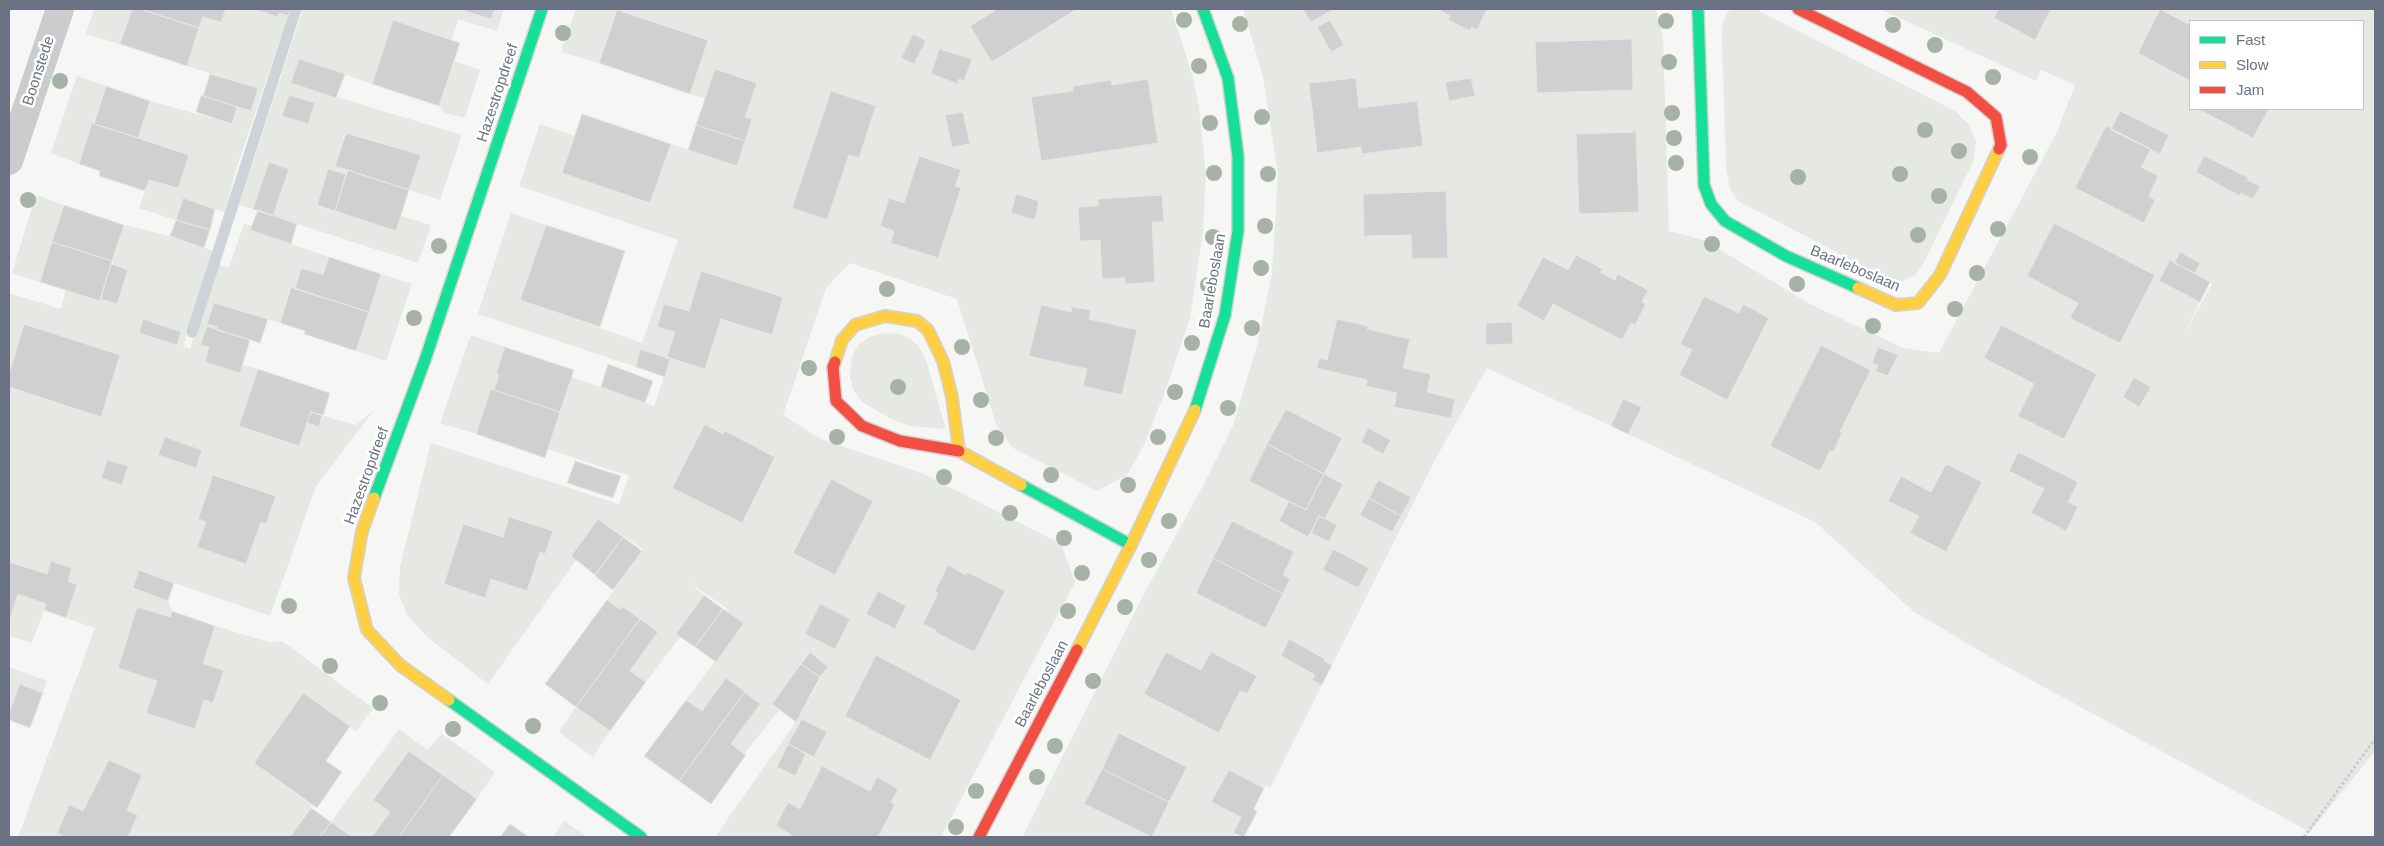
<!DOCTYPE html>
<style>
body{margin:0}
#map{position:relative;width:2384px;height:846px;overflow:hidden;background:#f6f6f5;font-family:Arial,sans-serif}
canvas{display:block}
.frame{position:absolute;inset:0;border:10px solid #687282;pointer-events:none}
.legend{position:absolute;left:2189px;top:20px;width:175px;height:90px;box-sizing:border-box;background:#fff;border:1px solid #c3c7cd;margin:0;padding:6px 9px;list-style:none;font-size:15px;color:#687282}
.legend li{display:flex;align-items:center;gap:10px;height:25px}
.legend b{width:25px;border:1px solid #c3c7cd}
</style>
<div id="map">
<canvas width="2384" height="846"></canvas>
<div class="frame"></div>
<ul class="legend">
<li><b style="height:6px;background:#16e098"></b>Fast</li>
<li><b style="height:6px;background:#ffcf43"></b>Slow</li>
<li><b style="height:6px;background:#f24e42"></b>Jam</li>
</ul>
</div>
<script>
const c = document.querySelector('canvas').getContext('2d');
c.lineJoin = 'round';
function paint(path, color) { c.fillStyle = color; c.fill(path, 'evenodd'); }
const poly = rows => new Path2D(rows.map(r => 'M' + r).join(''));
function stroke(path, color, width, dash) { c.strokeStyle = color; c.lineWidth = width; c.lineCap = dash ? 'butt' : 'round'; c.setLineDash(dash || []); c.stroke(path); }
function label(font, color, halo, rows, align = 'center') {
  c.font = font + ' Arial,sans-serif'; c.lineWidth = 5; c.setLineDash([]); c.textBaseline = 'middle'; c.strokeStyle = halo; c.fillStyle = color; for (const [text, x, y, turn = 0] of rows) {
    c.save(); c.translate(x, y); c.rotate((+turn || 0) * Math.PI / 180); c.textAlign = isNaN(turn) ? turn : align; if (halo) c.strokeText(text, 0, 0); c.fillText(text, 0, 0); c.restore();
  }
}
paint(poly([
 [94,9,132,9,120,44,86,34],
 [226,9,255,9,278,17,279,13,288,16,236,170,225,212,183,198,176,220,139,208,149,180,178,188,189,155,138,138,150,101,232,124,237,107,251,111,257,88,187,66,203,17,221,22],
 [303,9,465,9,465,11,491,19,495,9,504,9,497,31,458,19,452,40,393,20,372,84,344,74,291,83,462,135,440,200,409,190,420,155,360,136,359,138,345,133,335,166,348,170,346,174,328,169,317,206,396,231,401,216,431,225,418,263,273,216,289,169,253,209,239,205],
 [289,95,315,103,308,124,282,116],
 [576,9,998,9,970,26,993,62,1077,9,1171,9,1192,74,1199,108,1206,174,1203,231,1190,318,1166,389,1144,445,1127,475,1097,491,1013,448,996,424,957,299,850,263,826,288,783,415,821,439,924,474,1061,544,1075,582,941,837,878,837,895,805,891,802,898,789,877,778,870,791,822,766,800,809,788,803,787,833,795,837,715,837,796,722,827,667,809,652,772,704,779,710,744,754,731,744,726,678,702,711,686,700,744,623,723,609,731,611,688,582,704,595,677,634,680,637,646,682,630,671,658,632,622,606,620,610,607,600,643,549,598,519,571,556,576,560,488,684,427,637,407,615,399,594,400,567,431,443,619,504,629,476,548,449,572,377,654,406,670,359,641,349,636,367,478,314,511,213,546,225,521,300,642,343,678,240,519,186,540,124,575,136,562,173,650,203,671,144,736,166,752,119,745,117,756,83,715,69,705,98,690,94,707,39,617,10,599,63,561,52],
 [925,41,914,64,901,58],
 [939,49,971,59,964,81,959,79,957,84,931,74],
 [1111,80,1112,85,1157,143,1041,161,1031,97,1073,91,1073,86],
 [831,91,876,107,859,158,849,155,827,220,792,208],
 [963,112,970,144,952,147,946,116],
 [919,156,961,170,955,186,961,188,938,258,891,243,894,231,880,226,889,198,904,203],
 [1016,194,1039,201,1035,219,1011,213],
 [1162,196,1164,222,1152,222,1155,282,1125,284,1125,278,1102,279,1100,240,1080,240,1078,208,1098,206,1098,199],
 [702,271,783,297,771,335,721,319,705,369,667,357,675,332,657,327,664,304,689,311],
 [1041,305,1071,312,1072,307,1091,310,1089,319,1122,395,1083,386,1087,369,1030,356],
 [705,424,723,434,725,431,775,457,742,523,673,488],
 [831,480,873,501,834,575,793,553],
 [510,517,552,531,545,553,540,552,527,591,491,579,485,598,444,584,463,525,503,537],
 [948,566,966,575,967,572,974,652,935,632,938,593,935,591],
 [878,591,906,606,895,629,866,614],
 [820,605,850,620,835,648,805,634],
 [876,656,961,700,930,759,845,716],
 [802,719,827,732,814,757,806,754,795,775,777,767],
 [1243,9,1303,9,1311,22,1334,9,1437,9,1450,16,1448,20,1470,31,1472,27,1477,29,1487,9,1656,9,1663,37,1669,231,1704,240,1810,304,1903,348,1939,353,2057,132,2075,85,2041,70,2036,81,1880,9,1998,9,1994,18,2035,39,2051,9,2375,9,2375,751,2310,832,2000,663,1913,611,1815,522,1628,434,1642,407,1623,399,1611,426,1487,368,1436,458,1332,665,1324,661,1325,658,1289,640,1281,656,1315,675,1322,685,1270,788,1265,785,1264,788,1229,770,1211,802,1241,817,1233,833,1240,837,1152,837,1187,767,1120,733,1084,804,1151,837,1022,837,1145,592,1205,482,1233,426,1258,342,1272,273,1278,175,1263,76],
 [2160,9,2190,25,2190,21,2363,21,2363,109,2269,109,2253,138,2198,109,2190,109,2190,81,2138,53],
 [1330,20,1344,45,1331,52,1317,27],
 [1632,39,1633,90,1537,93,1536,42],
 [1356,78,1359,108,1417,101,1423,146,1363,154,1361,147,1317,153,1309,83],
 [1470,78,1475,96,1449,101,1445,82],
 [2121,111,2169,135,2160,154,2151,149,2141,167,2158,176,2149,196,2155,200,2144,223,2075,188,2106,127,2111,130],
 [1636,132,1639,212,1580,214,1576,134],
 [1445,191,1448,258,1412,259,1411,235,1364,236,1363,194],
 [2054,223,2155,275,2120,343,2071,318,2078,303,2027,276],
 [2180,252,2199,263,2195,273,2212,284,2182,338,2200,302,2160,281,2174,263],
 [1576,255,1602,268,1600,272,1615,280,1619,274,1648,290,1642,302,1646,304,1635,324,1553,304,1544,320,1517,306,1543,258,1568,270],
 [1704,296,1739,313,1743,304,1769,318,1727,400,1679,376,1692,350,1680,343],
 [1337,319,1367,326,1367,329,1410,340,1403,368,1431,374,1427,392,1455,399,1451,418,1395,408,1397,393,1366,386,1367,380,1317,368,1319,358,1327,360],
 [1512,322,1513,344,1486,345,1486,323],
 [2001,325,2097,374,2063,439,2018,416,2034,384,1984,358],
 [1821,345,1871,370,1840,432,1842,433,1833,452,1830,451,1819,471,1770,446],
 [1878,347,1898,355,1888,376,1875,371,1878,366,1872,362],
 [2134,377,2151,387,2139,407,2123,397],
 [1286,409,1342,438,1324,474,1343,484,1325,519,1337,526,1329,542,1311,533,1308,537,1279,521,1289,501,1249,481],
 [1368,429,1383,454,1361,442],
 [2018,452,2078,482,2068,502,2078,507,2066,530,2032,513,2044,489,2009,471],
 [1946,464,1982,482,1946,552,1910,533,1919,516,1888,501,1901,476,1931,492],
 [1378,480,1411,497,1392,532,1360,515],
 [1232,521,1294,552,1283,575,1290,579,1266,628,1196,593],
 [1333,549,1369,568,1358,588,1323,570],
 [1166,652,1201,670,1256,676,1247,694,1240,691,1219,733,1144,694],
 [1734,9,1755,9,1955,111,1969,125,1976,141,1973,162,1923,264,1915,275,1903,281,1890,280,1738,201,1730,189,1726,167,1722,39,1723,21,1729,11],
 [454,61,480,70,465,118,445,113,439,106],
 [77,76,106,86,79,164,51,153],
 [36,195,64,205,40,282,12,273],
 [244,224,252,226,251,230,329,257,323,275,301,269,295,289,290,288,280,323,215,303,208,324,217,327,217,330,207,326,200,344,209,347,205,362,242,365,258,369,239,426,299,446,307,423,319,427,323,416,356,425,375,409,316,486,270,616,139,571,168,601,172,611,170,617,137,607,118,668,157,681,147,713,195,728,204,700,213,703,224,670,203,664,215,626,269,642,282,641,373,708,356,731,303,693,254,763,312,805,290,837,128,837,138,815,127,810,142,775,109,760,83,811,69,806,57,832,66,837,18,837,95,628,66,618,77,585,68,581,72,568,52,561,47,574,9,562,9,387,100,417,120,355,24,324,9,374,9,293,61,309,66,290,117,304,128,270,112,264,124,225,170,236,213,251,183,346,190,349,217,264,229,268],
 [143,319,181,332,177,345,139,333],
 [165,437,202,450,196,468,158,455],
 [107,460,128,466,122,485,101,478],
 [213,475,276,496,266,524,261,522,246,564,198,547,206,522,198,519],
 [381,274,412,284,386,361,356,351],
 [885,333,901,334,911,339,919,347,926,360,946,429,910,426,893,420,862,402,854,391,850,377,851,363,854,352,860,343,872,336],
 [471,335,505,347,496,373,499,375,494,390,491,389,476,434,440,423],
 [18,594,46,604,32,643,9,636,9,622],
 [9,667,47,681,43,693,20,684,9,713],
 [576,707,610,731,593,757,559,732],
 [399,729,427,750,442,734,495,772,477,799,409,751,374,800,390,812,372,837,352,837,331,822],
 [564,821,587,837,553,837]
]), '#e5e8e3');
stroke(poly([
 [192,332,296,9]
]), '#cdd3d7', 11);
const building = poly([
 [132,9,140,9,199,28,187,66,120,44,132,9],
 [140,9,226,9,221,22,203,17,199,28,140,9],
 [255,9,290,9,288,16,279,13,278,17,255,9],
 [465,9,495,9,491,19,465,11,465,9],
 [998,9,1077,9,992,62,970,26,998,9],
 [1303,9,1334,9,1311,22,1303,9],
 [1437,9,1487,9,1477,30,1472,27,1470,31,1448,20,1450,16,1437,9],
 [1998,9,2051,9,2035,40,1994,18,1998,9],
 [2160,9,2190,25,2190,81,2138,53,2160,9],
 [617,10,708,40,690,94,599,63,617,10],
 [393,20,460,43,439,106,372,84,393,20],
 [1330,20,1344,45,1331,52,1317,27,1330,20],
 [913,34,926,41,914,64,901,58,913,34],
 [1632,39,1633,90,1537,93,1535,42,1632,39],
 [939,49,972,59,964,81,959,79,958,84,931,74,939,49],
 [299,59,345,74,336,98,291,83,299,59],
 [715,69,757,83,745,117,752,119,745,141,696,125,715,69],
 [210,74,258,88,251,111,203,96,210,74],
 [1356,78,1359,108,1417,101,1423,146,1362,154,1361,147,1317,153,1309,83,1356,78],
 [1471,78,1475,96,1449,101,1445,82,1471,78],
 [1148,79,1158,143,1041,161,1031,97,1073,91,1073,86,1111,80,1112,85,1148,79],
 [106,86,150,101,138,138,94,124,106,86],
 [831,91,876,106,859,158,849,155,827,220,792,208,831,91],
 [201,95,237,107,232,124,196,112,201,95],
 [289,95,315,103,308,124,282,116,289,95],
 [2198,109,2269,109,2253,138,2198,109],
 [2120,111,2169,135,2160,154,2111,130,2120,111],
 [963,112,970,144,952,147,945,115,963,112],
 [582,114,671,144,650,203,562,173,582,114],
 [92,123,189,155,178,188,149,180,145,191,99,176,100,171,79,164,92,123],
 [696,125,745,141,737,166,688,150,696,125],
 [2106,126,2151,149,2141,167,2158,176,2149,196,2155,200,2144,223,2075,188,2106,126],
 [1636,132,1639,212,1579,214,1576,134,1636,132],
 [346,133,421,155,409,190,335,166,346,133],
 [919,156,961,170,955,186,961,188,938,258,891,243,894,231,880,226,889,198,904,203,919,156],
 [2204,156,2249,178,2247,180,2260,186,2253,199,2241,193,2240,196,2196,172,2204,156],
 [269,162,289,169,273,216,253,209,269,162],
 [328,169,346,174,335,211,317,205,328,169],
 [348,170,409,190,396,231,335,211,348,170],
 [1446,191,1448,258,1412,259,1411,235,1364,236,1363,194,1446,191],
 [1016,194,1039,201,1035,220,1011,213,1016,194],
 [1162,195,1164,222,1152,222,1155,282,1125,284,1125,278,1102,279,1100,240,1080,241,1078,207,1098,206,1098,199,1162,195],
 [183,198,215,209,210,230,176,220,183,198],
 [64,205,124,225,112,261,52,242,64,205],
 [258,210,297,224,291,244,250,230,258,210],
 [176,220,210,230,204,248,170,236,176,220],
 [2054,223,2155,275,2120,343,2070,318,2078,303,2027,276,2054,223],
 [546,225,625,251,600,327,520,300,546,225],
 [52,242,112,261,100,301,40,282,52,242],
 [2180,252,2200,263,2195,273,2174,263,2180,252],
 [1576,255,1603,269,1600,272,1615,280,1618,274,1648,290,1642,302,1646,304,1635,325,1631,323,1622,340,1553,304,1544,321,1517,306,1543,257,1568,270,1576,255],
 [329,257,381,274,369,312,295,289,301,268,323,275,329,257],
 [2170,260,2210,282,2200,302,2159,281,2170,260],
 [111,264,128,270,117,304,100,299,111,264],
 [701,271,783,297,772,335,721,319,705,369,667,357,675,332,657,327,664,304,689,311,701,271],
 [291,287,369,312,356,351,304,334,305,331,280,323,291,287],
 [1704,296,1739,313,1743,304,1769,318,1727,400,1679,375,1692,350,1680,344,1704,296],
 [214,303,268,319,260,343,217,330,217,327,207,324,214,303],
 [1041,305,1071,312,1072,307,1091,310,1089,319,1137,330,1122,395,1083,386,1087,369,1029,356,1041,305],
 [143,319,181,332,177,345,139,333,143,319],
 [1337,319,1368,326,1367,329,1410,339,1403,368,1431,374,1427,392,1455,399,1451,418,1394,407,1397,393,1366,386,1367,380,1317,368,1319,358,1327,360,1337,319],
 [1512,322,1513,344,1486,345,1486,323,1512,322],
 [24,324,120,355,101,417,9,387,9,374,24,324],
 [2001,325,2097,374,2064,439,2018,416,2034,384,1984,358,2001,325],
 [207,326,250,340,240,373,205,362,209,347,200,345,207,326],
 [1821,345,1871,370,1840,432,1842,433,1833,452,1830,451,1820,471,1770,446,1821,345],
 [505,347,574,370,560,412,494,390,499,375,496,373,505,347],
 [1878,347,1898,355,1888,376,1875,371,1878,366,1872,363,1878,347],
 [640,349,670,359,665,377,636,367,640,349],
 [608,364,653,381,645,403,601,387,608,364],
 [258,369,330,393,323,416,311,412,299,446,239,426,258,369],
 [2134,377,2151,387,2139,407,2123,397,2134,377],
 [491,389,560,412,545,458,476,434,491,389],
 [1623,399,1642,407,1628,434,1611,426,1623,399],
 [1286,409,1342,438,1324,474,1267,444,1286,409],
 [311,412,322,415,319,427,307,423,311,412],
 [705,424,723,434,725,431,775,457,742,523,672,488,705,424],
 [1368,428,1391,440,1383,454,1361,442,1368,428],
 [165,437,202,450,196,468,158,455,165,437],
 [1267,444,1324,474,1306,510,1249,481,1267,444],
 [2018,452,2078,482,2068,502,2078,507,2066,531,2031,513,2044,489,2009,471,2018,452],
 [107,460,128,466,122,485,101,478,107,460],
 [575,461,621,476,613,498,567,483,575,461],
 [1946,464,1982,482,1946,552,1910,533,1919,516,1888,501,1901,476,1931,492,1946,464],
 [1324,474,1343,484,1325,519,1319,516,1308,537,1279,521,1289,501,1306,510,1324,474],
 [213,475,276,496,266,524,261,522,246,564,197,547,206,522,198,519,213,475],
 [831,479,873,501,835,575,793,553,831,479],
 [1378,480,1411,497,1401,516,1369,498,1378,480],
 [1369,498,1401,516,1392,532,1360,515,1369,498],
 [1319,516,1337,525,1329,542,1311,533,1319,516],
 [509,517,553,531,545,554,540,552,527,591,491,579,485,598,444,584,463,524,503,537,509,517],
 [598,519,623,537,595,575,571,556,598,519],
 [1232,521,1294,552,1283,575,1290,579,1283,594,1213,558,1232,521],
 [623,537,642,551,613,590,595,576,623,537],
 [1333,549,1369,568,1358,588,1323,570,1333,549],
 [1213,558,1283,594,1266,628,1196,593,1213,558],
 [51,561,72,568,68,581,77,585,66,618,44,610,46,604,18,594,9,622,9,562,47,574,51,561],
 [948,565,966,575,967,572,1005,591,974,652,935,632,936,630,923,624,938,593,935,591,948,565],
 [139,570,174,583,168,601,133,588,139,570],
 [878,591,906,606,895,629,866,614,878,591],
 [704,595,723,609,695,647,676,634,704,595],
 [607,600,620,610,622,606,640,619,576,707,545,684,607,600],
 [820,604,850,619,835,649,805,634,820,604],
 [137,607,170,617,172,611,215,626,203,664,224,670,213,703,204,700,195,729,146,713,157,681,118,668,137,607],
 [723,609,744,623,716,662,695,647,723,609],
 [640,619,658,632,630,671,646,682,610,731,576,707,640,619],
 [1289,639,1325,659,1324,661,1332,665,1322,685,1312,680,1315,675,1281,656,1289,639],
 [810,652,828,667,820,677,801,664,810,652],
 [1166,652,1201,670,1211,652,1257,676,1247,694,1240,691,1219,733,1144,694,1166,652],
 [876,655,961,700,930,760,845,716,876,655],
 [801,664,820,677,796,722,772,704,801,664],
 [726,678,745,692,679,781,644,756,686,700,702,711,726,678],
 [20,684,43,693,30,728,9,720,9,713,20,684],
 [745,692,760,704,731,744,746,755,711,804,679,781,745,692],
 [303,693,350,726,326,761,342,772,317,808,254,763,303,693],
 [802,719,827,732,814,757,788,744,802,719],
 [1119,733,1187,767,1169,802,1102,769,1119,733],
 [788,744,806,754,795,776,777,767,788,744],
 [409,751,443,775,399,837,372,837,390,812,373,800,409,751],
 [109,760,142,775,127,810,138,815,128,837,66,837,57,833,69,805,83,811,109,760],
 [822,766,870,791,877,777,898,789,891,802,895,805,878,837,795,837,776,826,788,802,800,809,822,766],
 [1102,769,1169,802,1152,837,1084,804,1102,769],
 [1229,770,1264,788,1254,809,1257,812,1244,837,1233,833,1241,817,1211,802,1229,770],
 [443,775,477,799,449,837,399,837,443,775],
 [311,808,331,822,320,837,290,837,311,808],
 [331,822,352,837,320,837,331,822],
 [510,824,529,837,500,837,510,824]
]);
paint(building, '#cfd0d1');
stroke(building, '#e5e5e4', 1);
const fast = poly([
 [1698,9,1704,185,1711,204,1725,221,1786,256,1858,288],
 [1195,410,1225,315,1238,231,1238,156,1228,78,1203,9],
 [1021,485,1131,545],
 [374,498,425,360,542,9],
 [449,700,641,837]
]);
const slow = poly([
 [1858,288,1896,305,1918,303,1940,275,1999,149],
 [835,362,842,340,855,325,885,316,917,321,928,330,943,361,952,397,959,451,1021,485],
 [374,498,362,531,354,578,367,630,400,665,449,700],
 [1077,650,1131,545,1195,410]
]);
const jam = poly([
 [1798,9,1967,92,1996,117,2001,145,1999,149],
 [835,362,833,367,836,401,862,426,900,441,959,451],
 [979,837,1077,650]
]);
stroke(fast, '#d2d2d3', 14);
stroke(slow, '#d2d2d3', 14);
stroke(jam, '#d2d2d3', 14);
stroke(poly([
 [2304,837,2375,739]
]), '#c9caca', 3, [2.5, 2.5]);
stroke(poly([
 [9,161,60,9]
]), '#ccccce', 28);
stroke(fast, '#16e098', 11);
stroke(slow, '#ffcf43', 11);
stroke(jam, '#f24e42', 11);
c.fillStyle = '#a7b2a6';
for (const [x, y] of [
 [1184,20],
 [1666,21],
 [1240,24],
 [1893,25],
 [563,33],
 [1935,45],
 [1669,62],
 [1199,66],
 [1993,77],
 [60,81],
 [1672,113],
 [1262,117],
 [1210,123],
 [1925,130],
 [1674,138],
 [1959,151],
 [2030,157],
 [1676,163],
 [1214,173],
 [1268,174],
 [1900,174],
 [1798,177],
 [1939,196],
 [28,200],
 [1265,226],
 [1998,229],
 [1918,235],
 [1213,237],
 [1712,244],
 [439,246],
 [1261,268],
 [1977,273],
 [1797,284],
 [1208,285],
 [887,289],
 [1955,309],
 [414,318],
 [1873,326],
 [1252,328],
 [1192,343],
 [962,347],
 [809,368],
 [898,387],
 [1175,392],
 [981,400],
 [1228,408],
 [837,437],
 [1158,437],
 [996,438],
 [1051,475],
 [944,477],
 [1128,485],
 [1010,513],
 [1169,521],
 [1064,538],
 [1149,560],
 [1082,573],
 [289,606],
 [1125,607],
 [1068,611],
 [330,666],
 [1093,681],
 [380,703],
 [533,726],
 [453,729],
 [1055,746],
 [1037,777],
 [976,791],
 [956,827]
]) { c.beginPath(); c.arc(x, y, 8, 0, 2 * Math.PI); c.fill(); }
label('15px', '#687282', '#fff', [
 ["Boonstede",39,71,-72],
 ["Hazestropdreef",498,93,-72],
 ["Baarleboslaan",1855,269,23],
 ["Baarleboslaan",1213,281,-80],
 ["Hazestropdreef",367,476,-70],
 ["Baarleboslaan",1042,684,-62]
]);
</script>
